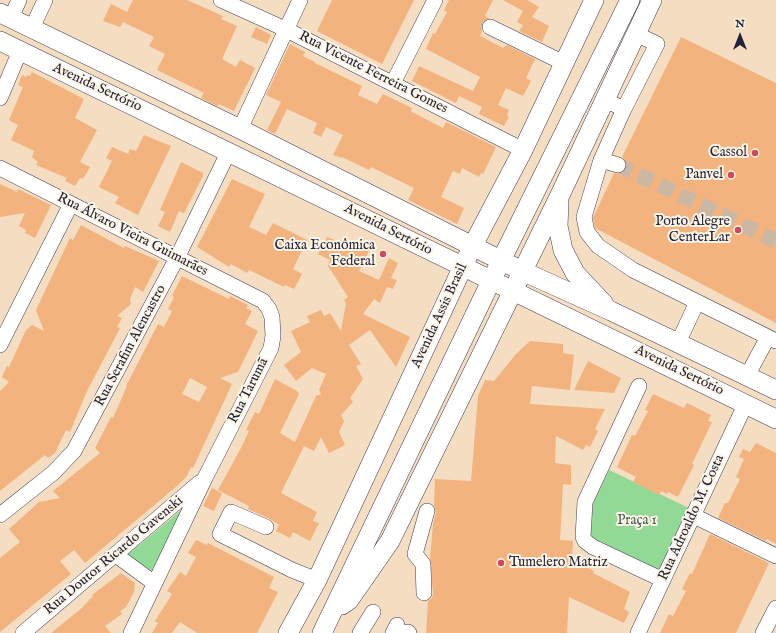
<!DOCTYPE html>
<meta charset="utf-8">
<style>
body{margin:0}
#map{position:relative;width:776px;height:633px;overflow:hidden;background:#f4ddc0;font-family:"IM FELL English",serif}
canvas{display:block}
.north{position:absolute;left:720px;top:16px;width:40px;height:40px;-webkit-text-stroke:3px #fcf5e5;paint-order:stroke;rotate:0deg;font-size:11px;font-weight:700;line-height:16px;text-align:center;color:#22223b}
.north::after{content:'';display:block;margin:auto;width:14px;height:18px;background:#22223b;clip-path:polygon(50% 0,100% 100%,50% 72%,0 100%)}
</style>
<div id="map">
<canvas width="776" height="633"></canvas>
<div class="north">N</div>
</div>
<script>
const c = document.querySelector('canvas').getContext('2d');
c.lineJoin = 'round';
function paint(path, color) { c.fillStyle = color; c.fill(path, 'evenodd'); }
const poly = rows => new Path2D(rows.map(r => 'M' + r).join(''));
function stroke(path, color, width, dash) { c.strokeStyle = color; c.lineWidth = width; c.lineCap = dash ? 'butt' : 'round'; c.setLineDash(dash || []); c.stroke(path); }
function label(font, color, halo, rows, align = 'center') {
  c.font = font + ' "IM FELL English",serif'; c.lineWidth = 4; c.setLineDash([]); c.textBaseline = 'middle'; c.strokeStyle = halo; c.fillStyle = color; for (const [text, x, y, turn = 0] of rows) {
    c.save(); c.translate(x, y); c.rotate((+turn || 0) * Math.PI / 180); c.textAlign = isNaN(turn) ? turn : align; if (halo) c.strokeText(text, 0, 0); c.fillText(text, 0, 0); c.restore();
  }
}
paint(poly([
 [609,470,689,508,659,570,589,537,589,512],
 [185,507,154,572,126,556]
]), '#91d994');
paint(poly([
 [133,0,187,0,223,16,221,19,237,26,222,59,236,67,240,60,255,68,234,111,219,104,217,106,201,98,204,93,157,70,165,54,149,46,154,37,123,22,120,27,103,21,111,4,127,12],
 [332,0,414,0,382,64,317,31],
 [449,0,493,0,485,16,489,18,482,23,482,31,480,36,503,48,507,45,535,59,526,78,531,81,523,96,506,88,498,105,509,110,507,115,509,117,504,126,479,114,482,107,459,96,456,103,412,81,419,66,473,91,480,77,426,49,433,33,435,34,447,12,444,10],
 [503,0,527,0,539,7,532,17,549,26,542,42,519,31,523,25,517,22,523,11],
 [256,27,271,35,267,44,251,37],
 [681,37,776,83,776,323,595,228,593,218,614,173,620,174,626,168,627,163,622,157],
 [290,44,305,52,303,56,315,62,315,63,362,86,358,95,377,104,383,94,412,108,411,111,412,112,443,128,446,122,496,147,483,174,481,173,479,177,462,168,460,174,453,171,441,197,464,208,457,224,408,200,414,188,371,167,369,170,342,157,342,158,333,155,343,135,326,127,321,137,313,133,317,123,287,109,275,134,267,130,281,102,266,95],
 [32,72,84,99,75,118,97,130,80,162,90,167,83,179,80,178,75,186,65,181,67,178,36,165,38,162,32,157,34,151,11,140,18,125,9,120,23,87,18,85,22,75,26,77,27,75,30,76],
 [144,135,171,146,138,215,115,203,119,197,99,187,112,161,106,158,112,147,128,154,130,149,136,151],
 [181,162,203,173,203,176,184,213,179,211,170,232,158,226,165,212,160,210],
 [232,179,265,194,249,227,266,235,273,223,307,240,293,269,302,274,294,289,285,285,284,287,249,270,247,273,231,264,229,267,197,247],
 [0,184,17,192,18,189,51,205,35,238,25,233,26,230,19,226,25,213,0,217],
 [81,225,124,248,125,246,159,261,143,292,135,287,130,299,131,304,117,316,122,318,117,327,120,328,87,391,70,432,66,430,55,453,48,458,45,455,0,491,0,391,9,382,2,377,7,366,9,367,26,330,32,325,44,331,36,310,70,238,73,240],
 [327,237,355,248,357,245,370,249,359,271,379,280,389,258,398,263,391,278,397,280,393,289,387,287,380,303,374,299,363,314,410,337,396,367,370,330,349,345,361,364,356,366,363,379,350,398,353,402,341,415,344,421,339,432,345,445,329,453,321,437,314,451,304,446,281,493,317,512,313,521,319,523,310,541,293,532,290,538,276,531,279,525,270,519,248,509,249,506,218,490,241,448,249,431,246,430,255,412,259,414,275,379,297,391,299,394,280,433,295,442,316,396,321,394,319,390,326,374,312,368,296,381,284,365,301,352,291,331,310,322,307,316,321,310,324,316,330,313,341,331,346,303,344,300,348,297,328,266,330,260,318,254],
 [182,276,229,299,230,296,248,305,246,308,252,311,245,324,258,331,238,372,220,378,232,384,193,468,191,467,187,476,177,486,85,563,74,550,60,561,71,574,0,632,0,558,20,542,9,529,39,502,60,498,53,491,100,453,95,448,111,417,113,418,127,386,126,386,158,324,164,327,172,311,168,309,174,297,172,296],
 [190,378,207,387,199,402,182,394],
 [530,341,563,344,563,353,574,355,570,390,532,386,530,404,605,409,595,429,598,431,590,447,586,445,583,450,556,436,555,463,571,465,571,485,563,484,560,540,573,541,572,559,594,571,593,573,630,592,624,609,629,612,624,623,569,597,567,633,426,633,428,601,432,598,433,593,430,559,433,524,436,513,434,505,435,479,471,481,478,396,485,380,494,381,516,354],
 [588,361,621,378,614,393,574,390],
 [653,394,684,408,687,403,711,415,708,421,712,422,692,464,694,465,678,497,668,492,667,494,661,491,659,495,633,482,636,477,617,467,632,435,635,436,648,411,645,410],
 [756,443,776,453,776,544,767,539,766,541,718,518,725,503,728,503,740,479,736,477,744,459,739,457,743,449,750,452],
 [212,488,222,493,214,511,203,506],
 [710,534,769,563,736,633,660,633,669,614,673,616,686,591,682,589,690,573,692,574],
 [196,540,207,545,208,543,274,577,269,588,278,592,257,633,197,633,180,622,172,633,152,633,158,623,155,621,172,594,167,591,180,572,186,576,196,557,188,553],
 [121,573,135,583,134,592,126,607,120,611,122,614,105,626,111,633,51,633,82,608,93,596,92,595]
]), '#f3b37f');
stroke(poly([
 [618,165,776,241]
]), '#cab8a5', 15, [15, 8]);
const minor = poly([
 [221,0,285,29,523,150],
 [11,18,19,0],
 [490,27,564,63],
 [32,28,45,0],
 [393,83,435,0],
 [0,98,20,51],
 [605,100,624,109,601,160,618,165],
 [624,109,657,44,636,34],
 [240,129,300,0],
 [601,160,584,217,587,232,598,246,633,270,776,341],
 [0,168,263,301,269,309,272,317,273,336,271,348,205,478,131,633],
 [678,343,697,302],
 [0,345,71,204],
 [747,376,768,337],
 [639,386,585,502,583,537,585,541,593,547,663,580],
 [0,515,53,473,74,451,177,258,229,151],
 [694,516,776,556],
 [266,527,231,512,220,534,292,570,317,580],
 [116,555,154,583],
 [424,593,423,564,415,554,427,511],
 [408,632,409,633],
 [23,633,199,483],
 [360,633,373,612],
 [393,633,397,625],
 [638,633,746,403],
 [763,633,776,608]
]);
const major = poly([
 [0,13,240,129,522,271,611,311,776,390],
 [0,41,776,419],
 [559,202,558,226,563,250,575,273,604,304],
 [342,605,349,600,390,541,560,195,652,0],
 [288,633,317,580,472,247,523,150,594,0],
 [322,633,491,281,630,0]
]);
stroke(minor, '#423e4f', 16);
stroke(major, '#423e4f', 20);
stroke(minor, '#fff', 15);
stroke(major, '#fff', 19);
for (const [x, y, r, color] of [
 [755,153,4,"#d1495b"],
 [731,175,4,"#d1495b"],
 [738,230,4,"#d1495b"],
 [383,254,4,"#d1495b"],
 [501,563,4,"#d1495b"]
]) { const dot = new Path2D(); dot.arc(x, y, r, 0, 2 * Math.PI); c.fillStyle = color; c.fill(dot); stroke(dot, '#fcf5e5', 1.5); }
label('14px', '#22223b', '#fcf5e5', [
 ["Rua Vicente Ferreira Gomes",373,73,27],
 ["Avenida Sertório",97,88,25],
 ["Avenida Sertório",388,230,27],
 ["Rua Álvaro Vieira Guimarães",132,235,27],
 ["Avenida Assis Brasil",440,316,-65],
 ["Rua Serafim Alencastro",131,346,-62],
 ["Avenida Sertório",679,371,26],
 ["Rua Tarumã",249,391,-63],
 ["Rua Adroaldo M. Costa",692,518,-65],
 ["Rua Doutor Ricardo Gavenski",114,556,-40]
]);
label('14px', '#22223b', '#fcf5e5', [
 ["Cassol",747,153],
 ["Panvel",723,175],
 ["Porto Alegre",730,222],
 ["CenterLar",730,238],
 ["Caixa Econômica",375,246],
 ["Federal",375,262],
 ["Tumelero Matriz",509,563,"left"]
], 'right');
label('14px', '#435956', '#fcf5e5', [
 ["Praça 1",637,521]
]);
</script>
